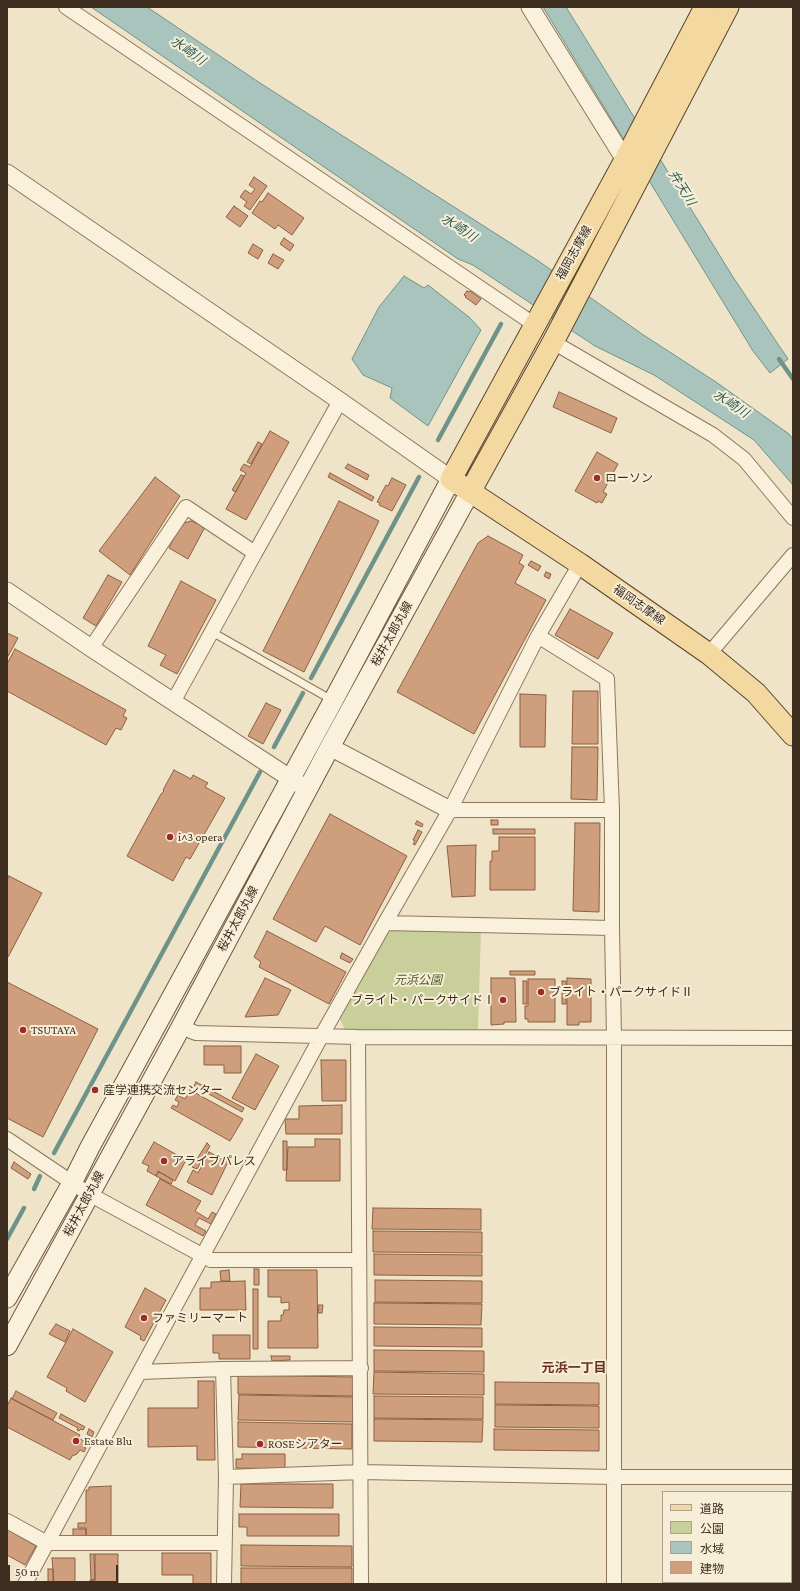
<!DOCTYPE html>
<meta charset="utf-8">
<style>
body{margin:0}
#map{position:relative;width:800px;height:1591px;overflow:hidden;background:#f0e4c8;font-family:"Crimson Pro","Noto Sans JP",serif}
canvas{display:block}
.frame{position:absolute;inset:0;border:8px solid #3d2e20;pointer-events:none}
.legend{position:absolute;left:662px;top:1491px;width:130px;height:92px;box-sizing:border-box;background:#f7eed8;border:1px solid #ada18e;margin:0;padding:5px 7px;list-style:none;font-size:12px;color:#3d2e20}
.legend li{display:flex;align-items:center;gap:8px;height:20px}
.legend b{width:20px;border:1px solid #ada18e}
.scale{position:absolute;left:8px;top:1565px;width:110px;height:18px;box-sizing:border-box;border:2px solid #3d2e20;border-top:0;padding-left:5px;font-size:12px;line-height:14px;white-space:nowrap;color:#3d2e20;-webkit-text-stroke:3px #f7eed8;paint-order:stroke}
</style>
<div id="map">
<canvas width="800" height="1591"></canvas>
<div class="frame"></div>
<ul class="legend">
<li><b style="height:5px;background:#f3d9a0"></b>道路</li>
<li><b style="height:11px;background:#c9cf9b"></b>公園</li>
<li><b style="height:11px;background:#a9c4bc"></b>水域</li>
<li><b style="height:11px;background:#cf9f7d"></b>建物</li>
</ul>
<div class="scale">50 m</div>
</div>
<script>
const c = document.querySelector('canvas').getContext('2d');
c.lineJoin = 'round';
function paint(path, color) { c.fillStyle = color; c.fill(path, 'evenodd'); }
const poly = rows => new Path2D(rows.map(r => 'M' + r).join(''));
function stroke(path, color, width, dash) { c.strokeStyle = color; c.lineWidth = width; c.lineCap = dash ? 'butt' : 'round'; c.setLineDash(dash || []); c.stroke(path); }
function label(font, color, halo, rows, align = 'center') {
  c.font = font + ' "Crimson Pro","Noto Sans JP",serif'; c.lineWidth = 4; c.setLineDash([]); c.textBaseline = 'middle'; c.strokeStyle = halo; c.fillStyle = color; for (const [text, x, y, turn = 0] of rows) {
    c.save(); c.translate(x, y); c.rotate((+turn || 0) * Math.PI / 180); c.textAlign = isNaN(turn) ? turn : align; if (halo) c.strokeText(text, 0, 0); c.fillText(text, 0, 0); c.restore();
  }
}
paint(poly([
 [481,929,478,1029,345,1030,340,1019,387,931]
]), '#c9cf9b');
const water = poly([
 [91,7,147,7,260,83,537,260,642,334,716,382,789,434,793,439,793,485,754,440,654,375,595,346,473,265,458,259,91,7],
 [543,7,566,7,733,277,788,359,770,373,753,351,543,7],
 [404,276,424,288,428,285,469,317,481,330,428,426,390,398,392,388,363,375,352,359,379,307,404,276]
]);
paint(water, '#a9c4bc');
stroke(water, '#6f938a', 1);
stroke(poly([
 [779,359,793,379],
 [438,440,501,324],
 [311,678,419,477],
 [274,747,303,693],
 [54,1153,260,772],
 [34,1189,40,1176],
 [7,1239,24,1208]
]), '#6f938a', 4.5);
const building = poly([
 [254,177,267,186,250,210,244,206,247,202,240,197,245,190,251,194,255,189,249,185,254,177],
 [268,193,304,218,292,235,278,225,275,229,252,213,260,201,262,202,268,193],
 [234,206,248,216,240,227,226,217,234,206],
 [284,238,294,245,290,251,280,244,284,238],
 [253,244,263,250,258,259,248,253,253,244],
 [273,254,284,260,278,269,268,263,273,254],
 [467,291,469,292,470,291,481,299,476,305,465,297,466,296,464,295,467,291],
 [559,392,617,418,611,433,553,407,559,392],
 [270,431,289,442,246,520,226,509,246,473,240,470,244,464,250,467,270,431],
 [258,442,262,444,251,464,247,462,258,442],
 [597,452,618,464,603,492,607,494,602,503,598,501,597,503,575,491,597,452],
 [348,464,369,475,367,480,345,468,348,464],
 [330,473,374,497,372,501,328,477,330,473],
 [241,475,244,476,236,492,232,490,241,475],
 [155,477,180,496,130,575,99,551,155,477],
 [392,478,406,485,392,511,379,505,380,503,377,502,386,485,388,486,392,478],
 [339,501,379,521,304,672,263,651,339,501],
 [191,521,205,527,188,559,169,548,181,524,191,521],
 [488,536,523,555,519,563,524,566,515,583,546,600,474,734,397,692,478,543,488,536],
 [531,561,541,566,538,571,528,565,531,561],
 [546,572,551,574,549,579,544,576,546,572],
 [108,575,122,582,96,626,83,618,108,575],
 [181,581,216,600,177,674,160,665,166,655,148,646,181,581],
 [570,609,613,633,598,659,555,635,570,609],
 [7,633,18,638,7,658,7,633],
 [15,649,126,710,123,716,127,718,121,730,116,728,106,745,7,691,7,664,15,649],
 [573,691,598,691,598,744,572,744,573,691],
 [520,694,546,695,545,747,520,747,520,694],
 [266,703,281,710,263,744,248,736,266,703],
 [572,747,598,747,597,800,571,799,572,747],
 [174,770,191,779,193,775,208,783,205,787,225,798,190,859,186,857,173,881,127,856,161,794,164,791,163,790,174,770],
 [330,814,407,856,360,945,325,926,316,942,273,919,330,814],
 [491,820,498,820,498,825,491,825,491,820],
 [417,821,423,824,422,827,415,824,417,821],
 [575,823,600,823,599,912,573,911,575,823],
 [493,829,535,829,535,834,493,834,493,829],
 [418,830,422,832,415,845,413,844,415,841,413,840,418,830],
 [499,837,535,837,535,890,490,890,490,861,492,861,492,851,499,851,499,837],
 [476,845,475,896,452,897,447,846,476,845],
 [9,876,42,893,8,957,7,957,7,880,9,876],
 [267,931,346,972,329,1004,259,967,261,962,254,957,267,931],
 [342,953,353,959,350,963,340,958,342,953],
 [510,971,535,971,535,975,510,975,510,971],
 [265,978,291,990,278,1015,245,1017,265,978],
 [491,978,515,978,516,1022,504,1022,504,1024,491,1025,491,978],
 [567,978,591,979,591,1022,579,1022,579,1025,567,1025,567,978],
 [528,979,555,979,555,1022,528,1022,528,1019,525,1019,525,1006,528,1006,528,979],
 [523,981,527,981,527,1004,523,1004,523,981],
 [562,981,566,981,566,1004,562,1004,562,981],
 [7,982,98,1029,43,1137,7,1118,7,982],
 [204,1046,241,1046,241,1073,224,1073,224,1065,204,1065,204,1046],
 [256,1054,279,1066,255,1110,232,1098,256,1054],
 [321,1060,346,1060,346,1101,322,1101,321,1060],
 [196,1082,244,1108,242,1112,194,1086,196,1082],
 [190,1090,243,1119,230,1141,171,1108,173,1105,177,1107,179,1102,175,1100,178,1095,185,1099,190,1090],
 [342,1105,342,1134,286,1134,285,1119,299,1119,299,1106,342,1105],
 [315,1139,340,1139,340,1181,286,1181,288,1147,315,1147,315,1139],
 [283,1141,287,1141,287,1170,283,1170,283,1141],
 [154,1142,186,1160,175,1181,158,1171,156,1176,147,1171,149,1166,142,1163,154,1142],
 [207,1143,210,1146,197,1169,192,1167,207,1143],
 [209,1152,228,1162,212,1195,187,1182,193,1170,198,1173,209,1152],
 [14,1162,31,1174,28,1179,11,1168,14,1162],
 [159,1172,173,1180,171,1184,156,1176,159,1172],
 [160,1179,201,1201,195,1211,208,1219,212,1212,216,1214,211,1224,199,1218,195,1225,206,1231,203,1236,146,1205,160,1179],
 [373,1208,481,1209,481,1230,372,1229,373,1208],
 [373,1231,482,1232,482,1253,373,1252,373,1231],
 [374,1254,482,1255,482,1276,374,1275,374,1254],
 [254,1269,259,1269,259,1285,254,1285,254,1269],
 [229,1270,230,1281,221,1281,220,1271,229,1270],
 [268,1270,317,1270,318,1348,268,1348,268,1321,281,1321,281,1315,283,1315,284,1310,289,1310,289,1302,281,1303,281,1297,268,1297,268,1270],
 [375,1280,482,1281,482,1303,375,1302,375,1280],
 [245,1281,246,1310,200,1310,200,1288,211,1288,211,1282,245,1281],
 [145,1288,166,1300,144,1341,140,1339,141,1336,125,1327,145,1288],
 [253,1289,258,1289,258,1349,253,1349,253,1289],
 [374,1303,482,1304,481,1325,374,1324,374,1303],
 [319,1305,323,1305,322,1313,318,1313,319,1305],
 [56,1324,70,1331,65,1342,49,1334,56,1324],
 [374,1327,482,1328,482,1347,374,1346,374,1327],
 [73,1329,113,1352,85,1402,66,1391,67,1388,47,1377,73,1329],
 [213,1335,250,1335,250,1359,219,1359,219,1353,213,1353,213,1335],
 [374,1350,484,1351,484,1372,374,1371,374,1350],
 [271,1356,290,1356,290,1360,272,1361,271,1356],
 [374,1372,484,1374,484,1395,373,1394,374,1372],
 [238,1375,353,1377,353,1396,238,1394,238,1375],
 [198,1381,214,1381,215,1460,197,1460,197,1446,148,1447,148,1408,198,1408,198,1381],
 [495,1382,599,1383,599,1405,495,1404,495,1382],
 [16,1391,57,1413,53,1420,12,1399,16,1391],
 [239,1395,353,1397,353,1422,238,1420,239,1395],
 [374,1396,483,1397,483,1419,374,1418,374,1396],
 [11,1398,80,1435,78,1438,86,1442,84,1447,86,1448,84,1452,80,1450,77,1454,72,1456,70,1460,7,1427,7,1406,11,1398],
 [495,1405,599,1406,599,1428,495,1427,495,1405],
 [61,1414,85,1427,83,1430,81,1429,79,1431,77,1430,78,1428,59,1418,61,1414],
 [374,1419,483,1420,482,1442,374,1441,374,1419],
 [238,1422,352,1424,352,1449,238,1447,238,1422],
 [89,1429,94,1432,92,1437,87,1434,89,1429],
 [494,1429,599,1430,599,1451,494,1450,494,1429],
 [242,1454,285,1454,285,1469,236,1468,236,1459,242,1459,242,1454],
 [241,1484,333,1484,333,1508,240,1507,241,1484],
 [111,1486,111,1536,86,1536,86,1528,78,1528,78,1523,86,1523,86,1490,89,1490,89,1487,111,1486],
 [239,1514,339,1514,339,1536,247,1536,247,1527,239,1527,239,1514],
 [7,1529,36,1546,25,1565,7,1555,7,1529],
 [73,1529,86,1529,86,1536,73,1536,73,1529],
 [241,1545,352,1546,352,1567,241,1566,241,1545],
 [162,1553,211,1553,211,1584,193,1584,193,1575,162,1575,162,1553],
 [90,1554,94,1554,95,1580,91,1580,90,1554],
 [95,1554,118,1554,118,1584,90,1584,90,1580,95,1580,95,1554],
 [52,1558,75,1558,75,1584,54,1584,52,1558],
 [241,1568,352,1568,352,1584,241,1584,241,1568],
 [48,1569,53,1569,53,1584,48,1584,48,1569]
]);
paint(building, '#cf9f7d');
stroke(building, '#8d5f41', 1);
const service = poly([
 [212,632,332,700]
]);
const minor = poly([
 [66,7,535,325],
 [553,342,713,435,744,459,793,518],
 [255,553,340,401],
 [538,636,607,679,612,810],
 [91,648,186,507,255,553,173,702],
 [709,654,793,555],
 [450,810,538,636,580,564],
 [612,928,614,1037,614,1584],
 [181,1027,196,1033,358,1037,793,1038],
 [358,1037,361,1584],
 [7,1139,89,1194,211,1260,359,1260],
 [223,1369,226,1477,224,1584],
 [140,1372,223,1369,361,1368],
 [226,1477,361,1472,614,1477,793,1477],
 [7,1521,47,1543,25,1584],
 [224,1543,47,1543,322,1035,385,923,450,810,612,810,612,928,385,923]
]);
const tertiary = poly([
 [530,7,625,160],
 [7,173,340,401,451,479],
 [7,591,91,648,302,786],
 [330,747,450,810]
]);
const secondary = poly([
 [7,1298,72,1183,90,1147,333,701,451,479],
 [7,1346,181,1027,330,747,470,492]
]);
const primary = poly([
 [705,7,625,160,451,479,580,564,709,654,756,693,793,735],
 [470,492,553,342,728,7]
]);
stroke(service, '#8d765c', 9);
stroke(minor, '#8d765c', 16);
stroke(tertiary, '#8d765c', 19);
stroke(secondary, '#6f573f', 21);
stroke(primary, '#5b4430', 23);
stroke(service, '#faf1dc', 7);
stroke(minor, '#faf1dc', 14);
stroke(tertiary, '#faf1dc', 17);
stroke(secondary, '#faf1dc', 19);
stroke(primary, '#f3d9a0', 21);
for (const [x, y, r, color] of [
 [597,478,4,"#9e2a2b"],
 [170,837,4,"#9e2a2b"],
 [541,992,4,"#9e2a2b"],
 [503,1000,4,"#9e2a2b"],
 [23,1030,4,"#9e2a2b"],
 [95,1090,4,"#9e2a2b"],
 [164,1161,4,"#9e2a2b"],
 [144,1318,4,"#9e2a2b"],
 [76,1441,4,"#9e2a2b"],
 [260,1444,4,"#9e2a2b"]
]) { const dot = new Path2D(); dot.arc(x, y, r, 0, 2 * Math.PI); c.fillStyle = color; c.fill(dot); stroke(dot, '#f7eed8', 1.5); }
label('12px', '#3d2e20', '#f7eed8', [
 ["福岡志摩線",574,253,-61],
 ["福岡志摩線",639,605,35],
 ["桜井太郎丸線",392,634,-61],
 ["桜井太郎丸線",238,919,-62],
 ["桜井太郎丸線",84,1204,-62]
]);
label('12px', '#3d2e20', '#f7eed8', [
 ["ローソン",605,478],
 ["i^3 opera",178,837],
 ["ブライト・パークサイドⅡ",549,992],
 ["ブライト・パークサイドⅠ",495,1000,"right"],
 ["TSUTAYA",31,1030],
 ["産学連携交流センター",103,1090],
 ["アライブパレス",172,1161],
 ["ファミリーマート",152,1318],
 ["Estate Blu",84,1441],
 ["ROSEシアター",268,1444]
], 'left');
label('italic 12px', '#4d5a26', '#f7eed8', [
 ["元浜公園",418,980]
]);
label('italic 13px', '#2f5d5a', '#f7eed8', [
 ["水崎川",188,51,35],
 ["弁天川",682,188,58],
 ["水崎川",459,228,33],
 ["水崎川",731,404,33]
]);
label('bold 13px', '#6b2e1e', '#f7eed8', [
 ["元浜一丁目",574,1368]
]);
</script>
